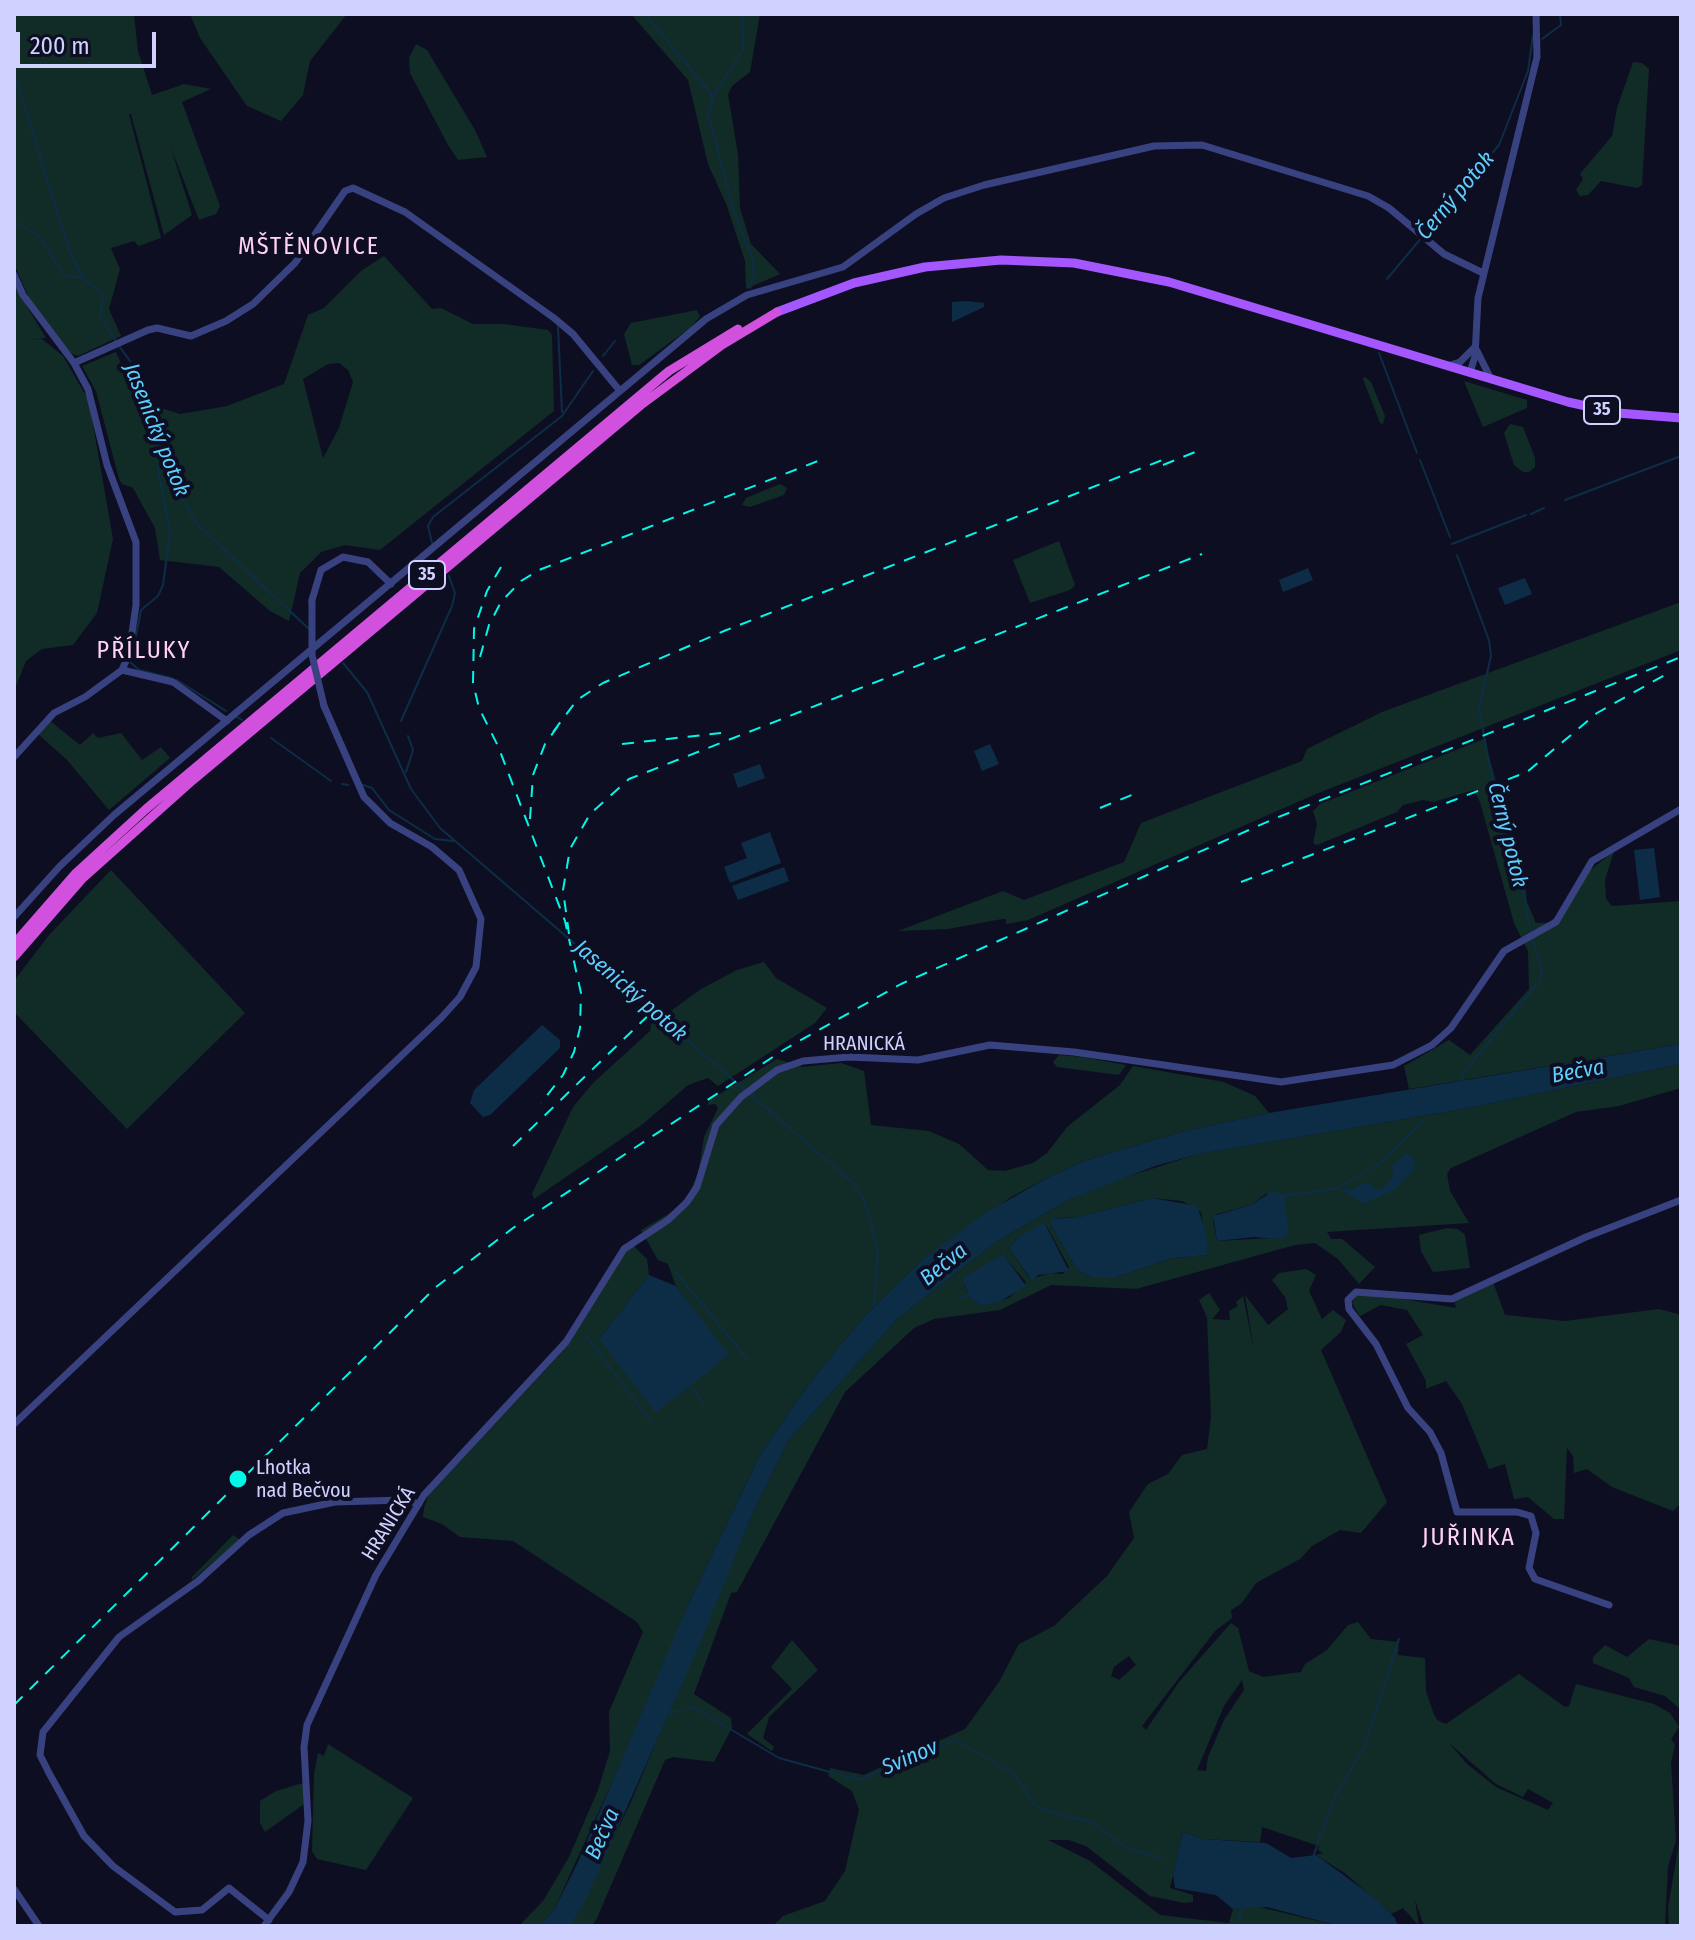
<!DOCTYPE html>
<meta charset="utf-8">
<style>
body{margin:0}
#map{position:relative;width:1695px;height:1940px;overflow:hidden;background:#0e0e22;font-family:"Fira Sans Condensed",sans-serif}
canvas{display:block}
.frame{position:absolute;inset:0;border:16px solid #cfd1ff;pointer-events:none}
.scale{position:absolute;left:16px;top:32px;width:140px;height:36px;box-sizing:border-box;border:4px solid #cfd1ff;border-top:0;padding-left:10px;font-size:24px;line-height:28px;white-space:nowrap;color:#cfd1ff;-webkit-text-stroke:6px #0e0e22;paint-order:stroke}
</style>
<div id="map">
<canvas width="1695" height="1940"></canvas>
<div class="frame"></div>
<div class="scale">200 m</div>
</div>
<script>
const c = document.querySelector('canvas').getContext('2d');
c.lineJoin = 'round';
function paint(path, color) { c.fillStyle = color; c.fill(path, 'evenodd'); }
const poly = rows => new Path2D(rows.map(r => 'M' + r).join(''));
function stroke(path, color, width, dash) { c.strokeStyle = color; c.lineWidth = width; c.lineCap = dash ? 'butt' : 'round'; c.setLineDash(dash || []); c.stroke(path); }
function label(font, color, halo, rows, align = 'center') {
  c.font = font + ' "Fira Sans Condensed",sans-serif'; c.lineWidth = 8; c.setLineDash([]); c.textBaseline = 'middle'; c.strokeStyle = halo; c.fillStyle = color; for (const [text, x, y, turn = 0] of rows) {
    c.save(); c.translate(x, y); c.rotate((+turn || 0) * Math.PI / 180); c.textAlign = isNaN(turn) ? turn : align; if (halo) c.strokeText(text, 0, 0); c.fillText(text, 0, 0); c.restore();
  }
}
paint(poly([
 [14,14,134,14,138,51,152,95,184,84,211,89,182,102,220,206,216,214,199,220,171,148,192,215,164,235,131,114,129,114,161,238,139,246,134,241,111,248,120,269,109,309,121,336,78,356,70,353,30,300,14,264],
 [190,14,347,14,310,61,303,95,281,121,247,106,200,38],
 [631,14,760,14,750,72,732,86,728,94,738,155,740,208,751,244,780,274,746,289,745,261,727,206,708,164,688,80],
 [416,44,427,50,475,130,487,157,458,160,448,145,410,73,409,58],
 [1633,62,1642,63,1649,69,1642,185,1637,188,1601,181,1588,195,1580,196,1576,190,1583,179,1580,174,1612,136,1617,108],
 [384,256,432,309,441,308,473,324,504,324,548,330,552,335,554,411,380,550,345,545,321,552,300,573,289,621,270,611,219,567,160,560,155,528,133,488,122,484,119,479,96,391,82,366,116,352,137,400,180,414,227,406,284,384,308,315,324,308,361,271],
 [339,363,348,370,353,382,339,428,323,458,303,379,328,364],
 [14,285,46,338,29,340,42,339,63,356,89,401,113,539,97,613,73,645,42,649,26,661,14,691],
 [697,310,700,317,690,328,639,365,632,365,624,334,631,323],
 [1365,377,1371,382,1385,416,1383,424,1380,423,1363,379],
 [1464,381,1527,400,1527,408,1483,427],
 [1510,424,1523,427,1535,458,1535,467,1529,472,1523,472,1514,465,1504,433],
 [780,484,787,488,784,495,750,507,742,505,746,498],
 [1059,541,1075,585,1070,590,1030,603,1013,560],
 [1681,602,1681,650,1316,794,1028,920,1006,924,1006,919,1002,919,948,929,898,931,1003,891,1024,900,1124,862,1141,823,1302,761,1307,749,1382,712],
 [49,720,80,745,93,733,98,738,121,733,142,760,161,747,170,758,109,810,67,760,37,733],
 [1484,739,1525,883,1527,902,1536,923,1548,923,1559,914,1588,872,1614,851,1605,880,1606,899,1612,906,1681,901,1681,1044,1409,1089,1404,1066,1449,1040,1470,1055,1529,989,1528,951,1514,923,1480,802,1474,790,1433,802,1423,800,1403,805,1397,812,1317,845,1313,843,1317,824,1313,811,1320,804],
 [111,870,245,1013,127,1129,14,1012,14,981,49,935],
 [764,962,776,978,827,1008,815,1023,718,1086,708,1078,688,1085,643,1124,534,1199,532,1194,573,1107,593,1083,650,1031,652,1020,664,1009,668,1013,701,989,737,970],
 [1059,1055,1083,1057,1126,1065,1119,1075,1057,1067,1053,1062],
 [777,1059,802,1067,841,1063,864,1071,871,1125,929,1131,959,1144,988,1170,1005,1171,1033,1163,1047,1153,1067,1127,1120,1085,1133,1066,1224,1082,1255,1096,1269,1113,1185,1131,1084,1161,1047,1178,1013,1196,924,1258,864,1317,815,1376,761,1453,688,1605,668,1659,553,1912,539,1926,519,1926,543,1901,569,1857,598,1790,610,1751,609,1712,643,1632,637,1622,513,1541,460,1537,442,1524,423,1517,424,1508,428,1496,563,1351,613,1266,633,1245,647,1259,649,1275,599,1339,728,1356,676,1286,668,1264,658,1260,641,1230,677,1209,689,1193,698,1174,704,1137,718,1108,715,1104,707,1105,710,1100],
 [1681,1064,1681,1088,1619,1106,1576,1112,1451,1168,1447,1174,1450,1191,1469,1223,1327,1232,1331,1239,1342,1239,1375,1267,1359,1284,1338,1259,1315,1243,1295,1245,1136,1289,1051,1285,1000,1310,934,1319,914,1328,845,1392,737,1592,731,1593,694,1694,731,1718,732,1728,714,1762,673,1757,665,1760,597,1918,592,1926,570,1926,630,1804,753,1512,788,1441,897,1319,996,1242,1068,1200,1117,1180,1198,1154,1463,1109],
 [1267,1193,1271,1238,1217,1241,1213,1221,1217,1214,1251,1205],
 [1152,1198,1182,1201,1201,1212,1208,1255,1172,1258,1114,1278,1094,1278,1077,1270,1051,1225,1056,1218,1079,1217],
 [1045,1223,1069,1267,1063,1274,1051,1273,1030,1279,1009,1248,1016,1239],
 [1002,1254,1026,1282,1009,1298,981,1306,969,1296,964,1285],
 [1447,1228,1458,1229,1465,1235,1470,1268,1433,1272,1421,1251,1419,1235],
 [1306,1269,1316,1275,1309,1291,1322,1319,1333,1310,1346,1320,1341,1332,1321,1350,1387,1502,1361,1533,1340,1530,1312,1546,1300,1559,1256,1583,1241,1604,1231,1610,1232,1618,1215,1631,1142,1726,1146,1730,1179,1682,1231,1623,1238,1628,1249,1671,1263,1677,1301,1672,1305,1664,1327,1650,1348,1625,1358,1622,1371,1639,1399,1642,1398,1655,1425,1658,1426,1691,1433,1712,1437,1720,1446,1724,1519,1674,1565,1707,1569,1706,1576,1684,1654,1704,1670,1713,1679,1727,1671,1739,1675,1745,1671,1763,1676,1840,1668,1867,1665,1926,1424,1926,1415,1900,1419,1926,1403,1908,1391,1914,1346,1874,1316,1855,1323,1853,1318,1850,1319,1846,1262,1827,1260,1842,1203,1839,1183,1832,1170,1888,1193,1895,1193,1902,1184,1903,1150,1896,1086,1846,1069,1840,1048,1840,1090,1861,1160,1915,1229,1923,1233,1909,1255,1906,1339,1926,773,1926,783,1916,825,1901,845,1871,859,1810,852,1791,828,1776,830,1768,864,1775,965,1729,999,1682,1019,1644,1054,1626,1107,1576,1134,1538,1129,1512,1148,1484,1168,1474,1182,1455,1207,1449,1211,1418,1207,1317,1199,1300,1209,1293,1220,1310,1212,1319,1230,1320,1229,1311,1238,1306,1236,1302,1243,1296,1254,1350,1245,1295,1268,1325,1288,1309,1285,1297,1272,1280,1279,1273],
 [1129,1656,1136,1665,1119,1680,1111,1676,1114,1667],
 [1242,1680,1244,1690,1224,1720,1208,1757,1206,1771,1197,1770,1224,1706],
 [1449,1743,1496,1784,1523,1797,1528,1789,1553,1803,1548,1810,1496,1787,1467,1764],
 [1493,1282,1505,1315,1565,1321,1659,1309,1681,1315,1681,1503,1673,1511,1612,1487,1587,1469,1574,1473,1573,1456,1567,1448,1564,1519,1554,1519,1528,1497,1514,1499,1505,1464,1489,1469,1462,1404,1446,1381,1426,1389,1426,1381,1406,1344,1423,1335,1407,1310,1381,1305,1360,1316,1352,1303,1357,1295,1374,1294,1456,1308,1454,1300],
 [233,1535,240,1540,192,1580,192,1577],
 [1649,1639,1681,1646,1681,1710,1665,1696,1634,1687,1629,1678,1593,1663,1593,1657,1605,1645,1627,1657],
 [792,1640,818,1670,769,1717,763,1738,774,1747,772,1751,747,1734,792,1689,771,1667],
 [328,1744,413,1798,366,1870,317,1859,312,1851,314,1774,318,1753,324,1756],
 [303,1783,304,1804,265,1832,260,1823,260,1801,276,1791],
 [1681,1832,1681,1926,1669,1926,1668,1907]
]), '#112c26');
paint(poly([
 [967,301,984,303,984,307,952,322,952,302],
 [1308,568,1313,580,1283,592,1279,580],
 [1525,578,1532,594,1505,605,1498,588],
 [990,744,999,764,982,771,974,751],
 [760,764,765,778,738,788,733,774],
 [770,832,781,863,730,883,724,867,747,858,741,843],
 [1654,848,1660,897,1640,900,1634,850],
 [784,867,789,881,738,900,732,886],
 [542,1025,560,1040,560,1048,490,1115,483,1117,470,1103,474,1090],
 [1681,1044,1681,1064,1463,1109,1199,1154,1155,1166,1068,1200,996,1242,897,1319,788,1441,753,1512,698,1648,586,1899,570,1926,539,1926,553,1912,578,1862,688,1605,761,1453,815,1376,864,1317,924,1258,984,1214,1047,1178,1084,1161,1185,1131,1269,1113],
 [1407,1153,1414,1159,1414,1169,1394,1190,1364,1204,1344,1192,1344,1188,1351,1190,1366,1182,1378,1190,1384,1188,1393,1176,1392,1165],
 [1273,1191,1284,1195,1289,1234,1281,1239,1254,1237,1217,1241,1213,1216,1251,1205],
 [1152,1198,1197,1206,1206,1232,1208,1255,1172,1258,1114,1278,1094,1278,1077,1270,1051,1225,1051,1219,1079,1217],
 [1044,1222,1069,1271,1038,1275,1032,1281,1009,1248,1016,1239],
 [1003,1254,1026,1286,1001,1301,981,1306,969,1296,962,1279],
 [649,1275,676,1286,729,1355,656,1413,599,1339],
 [1183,1832,1203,1839,1266,1843,1291,1858,1316,1855,1372,1896,1395,1918,1398,1926,1339,1926,1267,1907,1233,1909,1216,1895,1175,1888,1173,1875]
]), '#0d2d47');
stroke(poly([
 [645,14,713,96],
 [742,14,743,49,713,97,708,114,732,204,753,261,754,276,750,288],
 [1542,39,1561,25,1560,14],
 [14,72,69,250,83,278],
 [14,221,38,235,64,275,83,278,99,291,103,296,100,315,116,341],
 [1387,279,1499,145,1528,71,1533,35],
 [558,327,562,412],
 [119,346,133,365,168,471,196,523,309,629],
 [1379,353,1417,453],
 [603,356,615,341],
 [162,457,158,469,170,532,163,585,158,596,141,610,131,663,139,670,171,678],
 [1420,460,1450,537],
 [1565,500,1681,456],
 [1531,514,1544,508],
 [432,543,428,526,433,517,562,416,593,371],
 [1452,544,1526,515],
 [1457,555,1489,640,1491,656,1479,709,1495,794,1520,875,1531,932],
 [343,663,367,692,411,789,440,828,745,1090],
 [177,680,226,711],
 [237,717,242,720],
 [401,721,452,606,455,593,449,576],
 [271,738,331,781],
 [406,772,413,750,408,736],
 [342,784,348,785],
 [363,785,372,788,389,810,435,839,453,841],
 [1461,1081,1462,1074,1539,982,1542,971,1532,938],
 [750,1094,852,1182,864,1200,878,1249,874,1306],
 [1284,1196,1338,1188,1380,1163,1422,1122],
 [675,1271,749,1361],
 [961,1297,970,1295],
 [587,1337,652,1423],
 [691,1387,704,1404],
 [686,1709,693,1707,779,1758,859,1780,955,1740,1014,1774,1036,1807,1092,1823,1129,1849,1162,1858],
 [667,1713,678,1711],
 [1317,1843,1336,1795,1364,1747,1399,1639],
 [1313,1857,1317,1846],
 [1239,1926,1241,1907]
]), '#0d2d47', 2);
stroke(poly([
 [14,275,23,295,74,363,88,389,107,465,136,542,136,605,129,654,122,670,85,697,54,713,14,757],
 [1477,351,1491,379],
 [74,363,148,330,157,328,191,336,226,321,253,304,295,263,345,191,353,188,405,212,554,318,573,334,620,391],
 [1451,365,1460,362,1475,347],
 [1470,373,1475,356,1478,298,1537,57,1536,14],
 [312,600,321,570,343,557,368,562,391,584],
 [122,670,173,682,227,721],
 [14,917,60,866,114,815,706,319,747,295,843,267,916,214,944,198,984,185,1154,146,1202,145,1368,196,1389,208,1444,254,1483,273],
 [14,1424,441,1018,460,997,476,967,481,919,459,870,432,847,390,823,364,797,324,706],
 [1609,1605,1535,1579,1529,1568,1536,1533,1531,1516,1517,1512,1457,1512,1441,1453,1430,1432,1408,1408,1376,1344,1349,1309,1348,1300,1356,1292,1452,1299,1586,1237,1681,1200],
 [14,1889,39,1926],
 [269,1920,229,1888,202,1910,175,1912,113,1866,84,1836,49,1773,40,1755,43,1732,119,1637,198,1581,249,1535,283,1513,335,1502,403,1500,419,1504],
 [264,1926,289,1892,303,1862,308,1821,304,1747,307,1725,376,1575,424,1495,566,1342,624,1249,668,1220,687,1202,697,1187,716,1125,741,1097,777,1070,803,1061,849,1057,918,1060,990,1045,1074,1052,1281,1082,1393,1065,1432,1045,1451,1028,1504,951,1556,922,1592,861,1681,809]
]), '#394281', 7);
stroke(poly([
 [777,312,854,283,925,267,1001,260,1074,263,1169,282,1568,402,1618,413,1681,418]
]), '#a457fe', 9);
stroke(poly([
 [14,944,76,873,146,809,669,371,738,329],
 [14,957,82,879,193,780,641,405,722,345,777,312]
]), '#d151de', 9);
stroke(poly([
 [1163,465,1200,450],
 [501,567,487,591,474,629,473,683,479,708,498,746,565,921,581,993,580,1028,574,1052,563,1075,541,1103],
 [480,657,489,625,501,602,521,581,539,570,818,461],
 [553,732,577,700,603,683,724,631,1170,457],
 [622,744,721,733],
 [1100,808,1134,794],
 [530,819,533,775,545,744,558,726],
 [1241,882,1527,772,1597,713,1670,672],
 [569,934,563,890,570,849,590,814,629,779,1202,554],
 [513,1146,658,1006],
 [14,1705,436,1287,513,1228,785,1049,901,984,1276,818,1681,657]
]), '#02f7e7', 2, [12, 10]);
stroke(poly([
 [312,600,312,655,324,706]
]), '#394281', 7);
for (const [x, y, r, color] of [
 [238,1479,10,"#02f7e7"]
]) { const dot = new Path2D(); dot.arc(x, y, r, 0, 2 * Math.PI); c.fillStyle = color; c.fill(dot); stroke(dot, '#0e0e22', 3); }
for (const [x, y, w] of [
 [1602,410,36],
 [427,575,36]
]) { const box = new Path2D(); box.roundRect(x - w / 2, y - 14, w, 28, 6); c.fillStyle = '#0e0e22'; c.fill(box); stroke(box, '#cfd1ff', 2); }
label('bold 18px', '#cfd1ff', null, [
 ["35",1602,410],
 ["35",427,575]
]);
label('20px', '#cfd1ff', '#0e0e22', [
 ["HRANICKÁ",864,1044],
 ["HRANICKÁ",389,1524,-58]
]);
label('20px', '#cfd1ff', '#0e0e22', [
 ["Lhotka",256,1468],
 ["nad Bečvou",256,1491]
], 'left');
label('italic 22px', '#5ecefe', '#0e0e22', [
 ["Černý potok",1456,196,-50],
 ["Jasenický potok",156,430,68],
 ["Černý potok",1507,835,76],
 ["Jasenický potok",630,991,41],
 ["Bečva",1578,1072,-10],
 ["Bečva",944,1265,-39],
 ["Svinov",910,1758,-23],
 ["Bečva",603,1834,-66]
]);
c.letterSpacing = '2px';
label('24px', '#ffd1f6', '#0e0e22', [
 ["MŠTĚNOVICE",309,247],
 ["PŘÍLUKY",144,651],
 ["JUŘINKA",1469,1538]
]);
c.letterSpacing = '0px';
</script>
